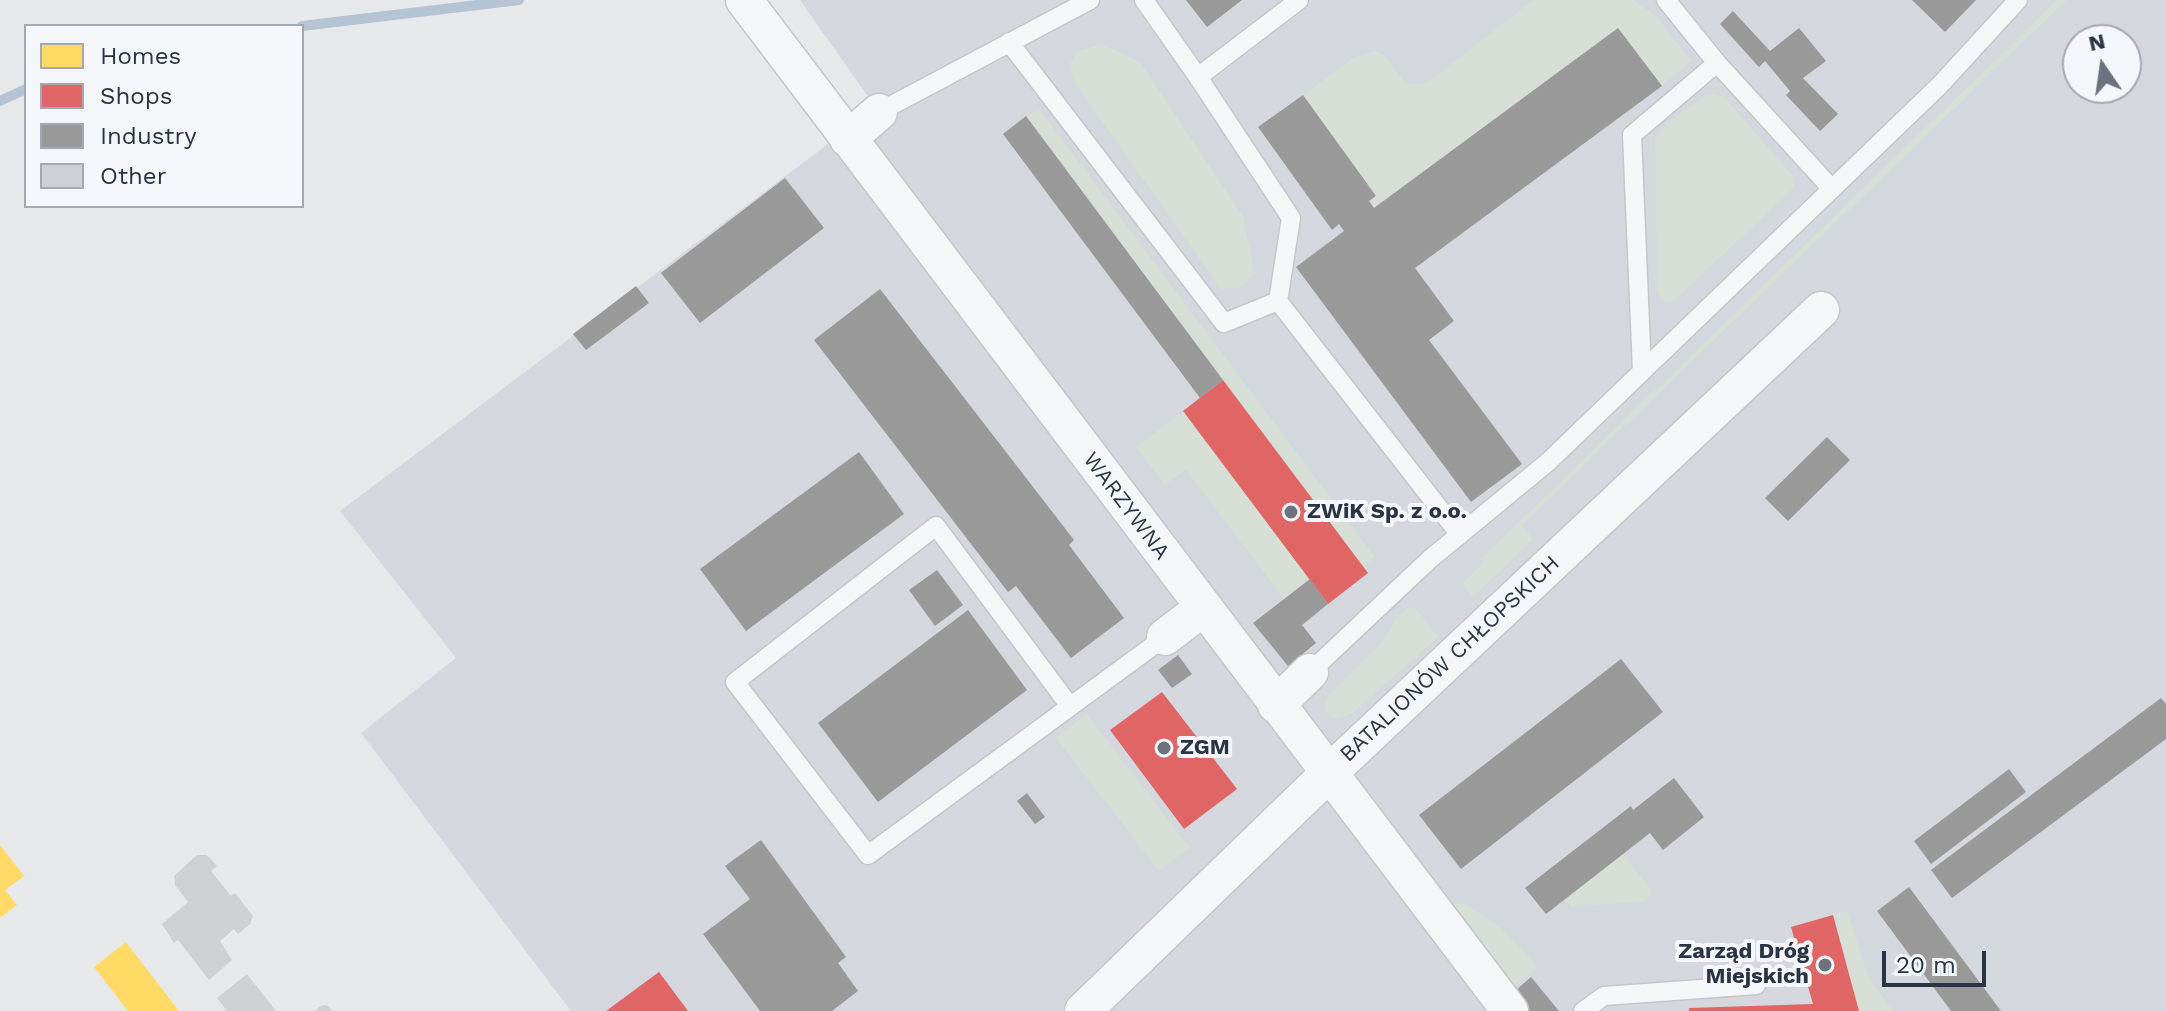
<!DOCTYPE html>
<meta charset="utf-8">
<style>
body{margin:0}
#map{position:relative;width:2166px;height:1011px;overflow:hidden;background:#e6e8ea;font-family:"Work Sans",sans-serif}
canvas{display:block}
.legend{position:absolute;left:24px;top:24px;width:280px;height:184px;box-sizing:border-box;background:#f4f6f9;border:2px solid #a4a8b1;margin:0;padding:10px 14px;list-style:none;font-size:24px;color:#2b3445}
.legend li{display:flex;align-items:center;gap:16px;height:40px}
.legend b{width:40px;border:2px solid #a4a8b1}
.north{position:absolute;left:2062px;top:24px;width:80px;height:80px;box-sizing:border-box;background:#f4f6f9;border:2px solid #a4a8b1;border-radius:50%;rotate:347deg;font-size:22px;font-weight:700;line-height:32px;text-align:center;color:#2b3445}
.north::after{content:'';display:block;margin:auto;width:28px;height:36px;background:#6c737f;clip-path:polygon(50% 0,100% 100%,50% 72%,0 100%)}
.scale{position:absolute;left:1882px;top:951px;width:104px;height:36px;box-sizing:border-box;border:4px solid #2b3445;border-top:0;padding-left:10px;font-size:24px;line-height:28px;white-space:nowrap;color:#2b3445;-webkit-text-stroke:6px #f4f6f9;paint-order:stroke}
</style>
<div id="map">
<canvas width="2166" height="1011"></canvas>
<ul class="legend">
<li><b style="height:22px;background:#ffd966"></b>Homes</li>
<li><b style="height:22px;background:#e06666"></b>Shops</li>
<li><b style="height:22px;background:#999"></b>Industry</li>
<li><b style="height:22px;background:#ced0d3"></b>Other</li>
</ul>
<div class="north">N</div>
<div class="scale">20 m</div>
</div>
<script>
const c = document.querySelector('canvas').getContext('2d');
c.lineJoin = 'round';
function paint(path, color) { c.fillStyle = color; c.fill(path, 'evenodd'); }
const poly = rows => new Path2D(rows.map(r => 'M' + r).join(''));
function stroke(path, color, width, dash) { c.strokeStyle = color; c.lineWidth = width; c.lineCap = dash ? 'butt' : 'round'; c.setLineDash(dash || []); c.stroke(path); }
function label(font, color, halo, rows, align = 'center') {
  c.font = font + ' "Work Sans",sans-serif'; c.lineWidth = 8; c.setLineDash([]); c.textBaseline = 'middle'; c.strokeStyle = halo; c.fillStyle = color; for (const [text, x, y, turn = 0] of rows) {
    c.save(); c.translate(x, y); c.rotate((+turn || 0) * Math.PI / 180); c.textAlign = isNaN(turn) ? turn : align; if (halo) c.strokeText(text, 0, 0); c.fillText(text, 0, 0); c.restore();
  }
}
paint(poly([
 [800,0,2166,0,2166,1011,571,1011,361,733,456,658,340,511,876,108],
 [2078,40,2126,40,2126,88,2078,88]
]), '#d4d7dd');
paint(poly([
 [1533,0,1633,0,1656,16,1691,61,1662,86,1618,28,1374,208,1369,201,1375,196,1303,95,1354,57,1376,51,1384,55,1407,85,1427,83],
 [2057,0,2067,0,1522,525,1533,539,1473,597,1462,584,1484,562,1481,559],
 [1102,44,1140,62,1243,216,1255,274,1239,288,1221,289,1074,82,1069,66,1076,52],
 [1715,94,1725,98,1793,176,1795,187,1675,300,1666,302,1661,300,1657,289,1655,138,1667,123,1706,95],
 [1040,110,1375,557,1363,567,1026,116],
 [1183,411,1310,579,1284,599,1186,470,1165,485,1136,447],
 [1407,608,1414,608,1419,612,1438,637,1352,714,1337,718,1329,716,1325,711,1325,702,1331,693,1378,646,1391,629,1394,620],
 [1087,714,1190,848,1159,871,1056,738],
 [1624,854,1652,892,1646,901,1571,907,1565,899],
 [1464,903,1501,928,1533,960,1536,969,1513,986,1454,908,1455,904],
 [1847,911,1869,979,1893,1011,1859,1011,1833,915]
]), '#d6ded6');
paint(poly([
 [0,845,24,876,5,890,17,905,0,918],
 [126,942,179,1011,128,1011,94,967]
]), '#ffd966');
paint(poly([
 [1223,380,1368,573,1328,604,1183,411],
 [1162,692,1237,789,1184,829,1110,730],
 [1833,915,1859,1011,1689,1011,1689,1008,1813,1004,1791,927],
 [659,972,688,1011,606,1011]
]), '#e06666');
paint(poly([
 [1186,0,1242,0,1207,27],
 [1912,0,1976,0,1945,32],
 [1733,11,1770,51,1799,28,1826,61,1803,78,1838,114,1820,131,1786,95,1790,91,1765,61,1759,67,1720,24],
 [1618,28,1662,86,1415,268,1454,321,1429,340,1522,464,1471,502,1296,267,1344,231,1339,224,1332,230,1258,127,1303,95,1376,196,1369,201,1374,208],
 [1026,116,1223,380,1200,398,1003,134],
 [785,178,824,228,700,323,661,273],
 [636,286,649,303,586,350,573,334],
 [880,289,1074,540,1069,545,1124,618,1071,658,1016,586,1008,592,814,340],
 [1827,437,1850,460,1788,521,1765,498],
 [859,452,904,514,746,631,700,569],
 [937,570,963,605,935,626,909,590],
 [1310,579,1328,604,1302,625,1316,643,1288,666,1253,623],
 [968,610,1027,690,878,802,818,723],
 [1178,655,1192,674,1172,688,1158,670],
 [1621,659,1663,712,1461,869,1419,815],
 [2161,698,2166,704,2166,739,1952,898,1931,870],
 [2009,769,2026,792,1931,864,1914,841],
 [1674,778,1704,817,1663,850,1650,833,1546,914,1525,888,1631,806,1633,810],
 [1027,793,1045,817,1035,824,1017,801],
 [761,840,846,957,838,963,858,991,832,1011,760,1011,703,934,750,899,725,866],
 [1909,887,2001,1011,1951,1011,1877,911],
 [1531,977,1559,1011,1530,1011,1514,992]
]), '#999');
stroke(poly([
 [302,26,519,0],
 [0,101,26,89]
]), '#b4c4d5', 10);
paint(poly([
 [197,855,206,855,211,859,217,866,211,871,231,896,235,893,253,916,250,924,238,934,234,929,220,941,232,960,209,980,178,940,174,943,162,924,188,902,175,885,174,876],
 [247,974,276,1011,227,1011,217,998],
 [326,1005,333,1011,314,1011,321,1006]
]), '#ced0d3');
const lane = poly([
 [1144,0,1198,77],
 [1299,0,1198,77,1291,218,1278,301,1460,535],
 [1666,0,1717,63],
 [1009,42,1224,323,1278,301],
 [879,112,1090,0],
 [1642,371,1632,135,1717,63,1832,189],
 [1310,672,1430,559,1548,462,1940,85,2018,0],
 [1069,705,936,526,735,682,868,855,1165,637],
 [1583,1011,1604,996,1756,985]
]);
const street = poly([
 [744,0,1510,1011],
 [848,139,879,112],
 [1165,637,1203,608],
 [1276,705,1310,672],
 [1083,1011,1328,774,1821,310]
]);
stroke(lane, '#c4c6c8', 21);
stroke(street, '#c4c6c8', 39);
stroke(lane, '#f5f6f7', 18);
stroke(street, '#f5f6f7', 36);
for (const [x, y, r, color] of [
 [1291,512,8,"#6c737f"],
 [1164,748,8,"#6c737f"],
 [1825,965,8,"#6c737f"]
]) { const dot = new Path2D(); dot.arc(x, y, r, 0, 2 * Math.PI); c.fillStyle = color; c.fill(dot); stroke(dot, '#f4f6f9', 3); }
label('22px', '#2b3445', '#f4f6f9', [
 ["WARZYWNA",1126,506,53],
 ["BATALIONÓW CHŁOPSKICH",1450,659,-43]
]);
label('bold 22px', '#2b3445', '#f4f6f9', [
 ["ZWiK Sp. z o.o.",1307,512],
 ["ZGM",1180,748],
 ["Zarząd Dróg",1809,952,"right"],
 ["Miejskich",1809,977,"right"]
], 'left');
</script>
